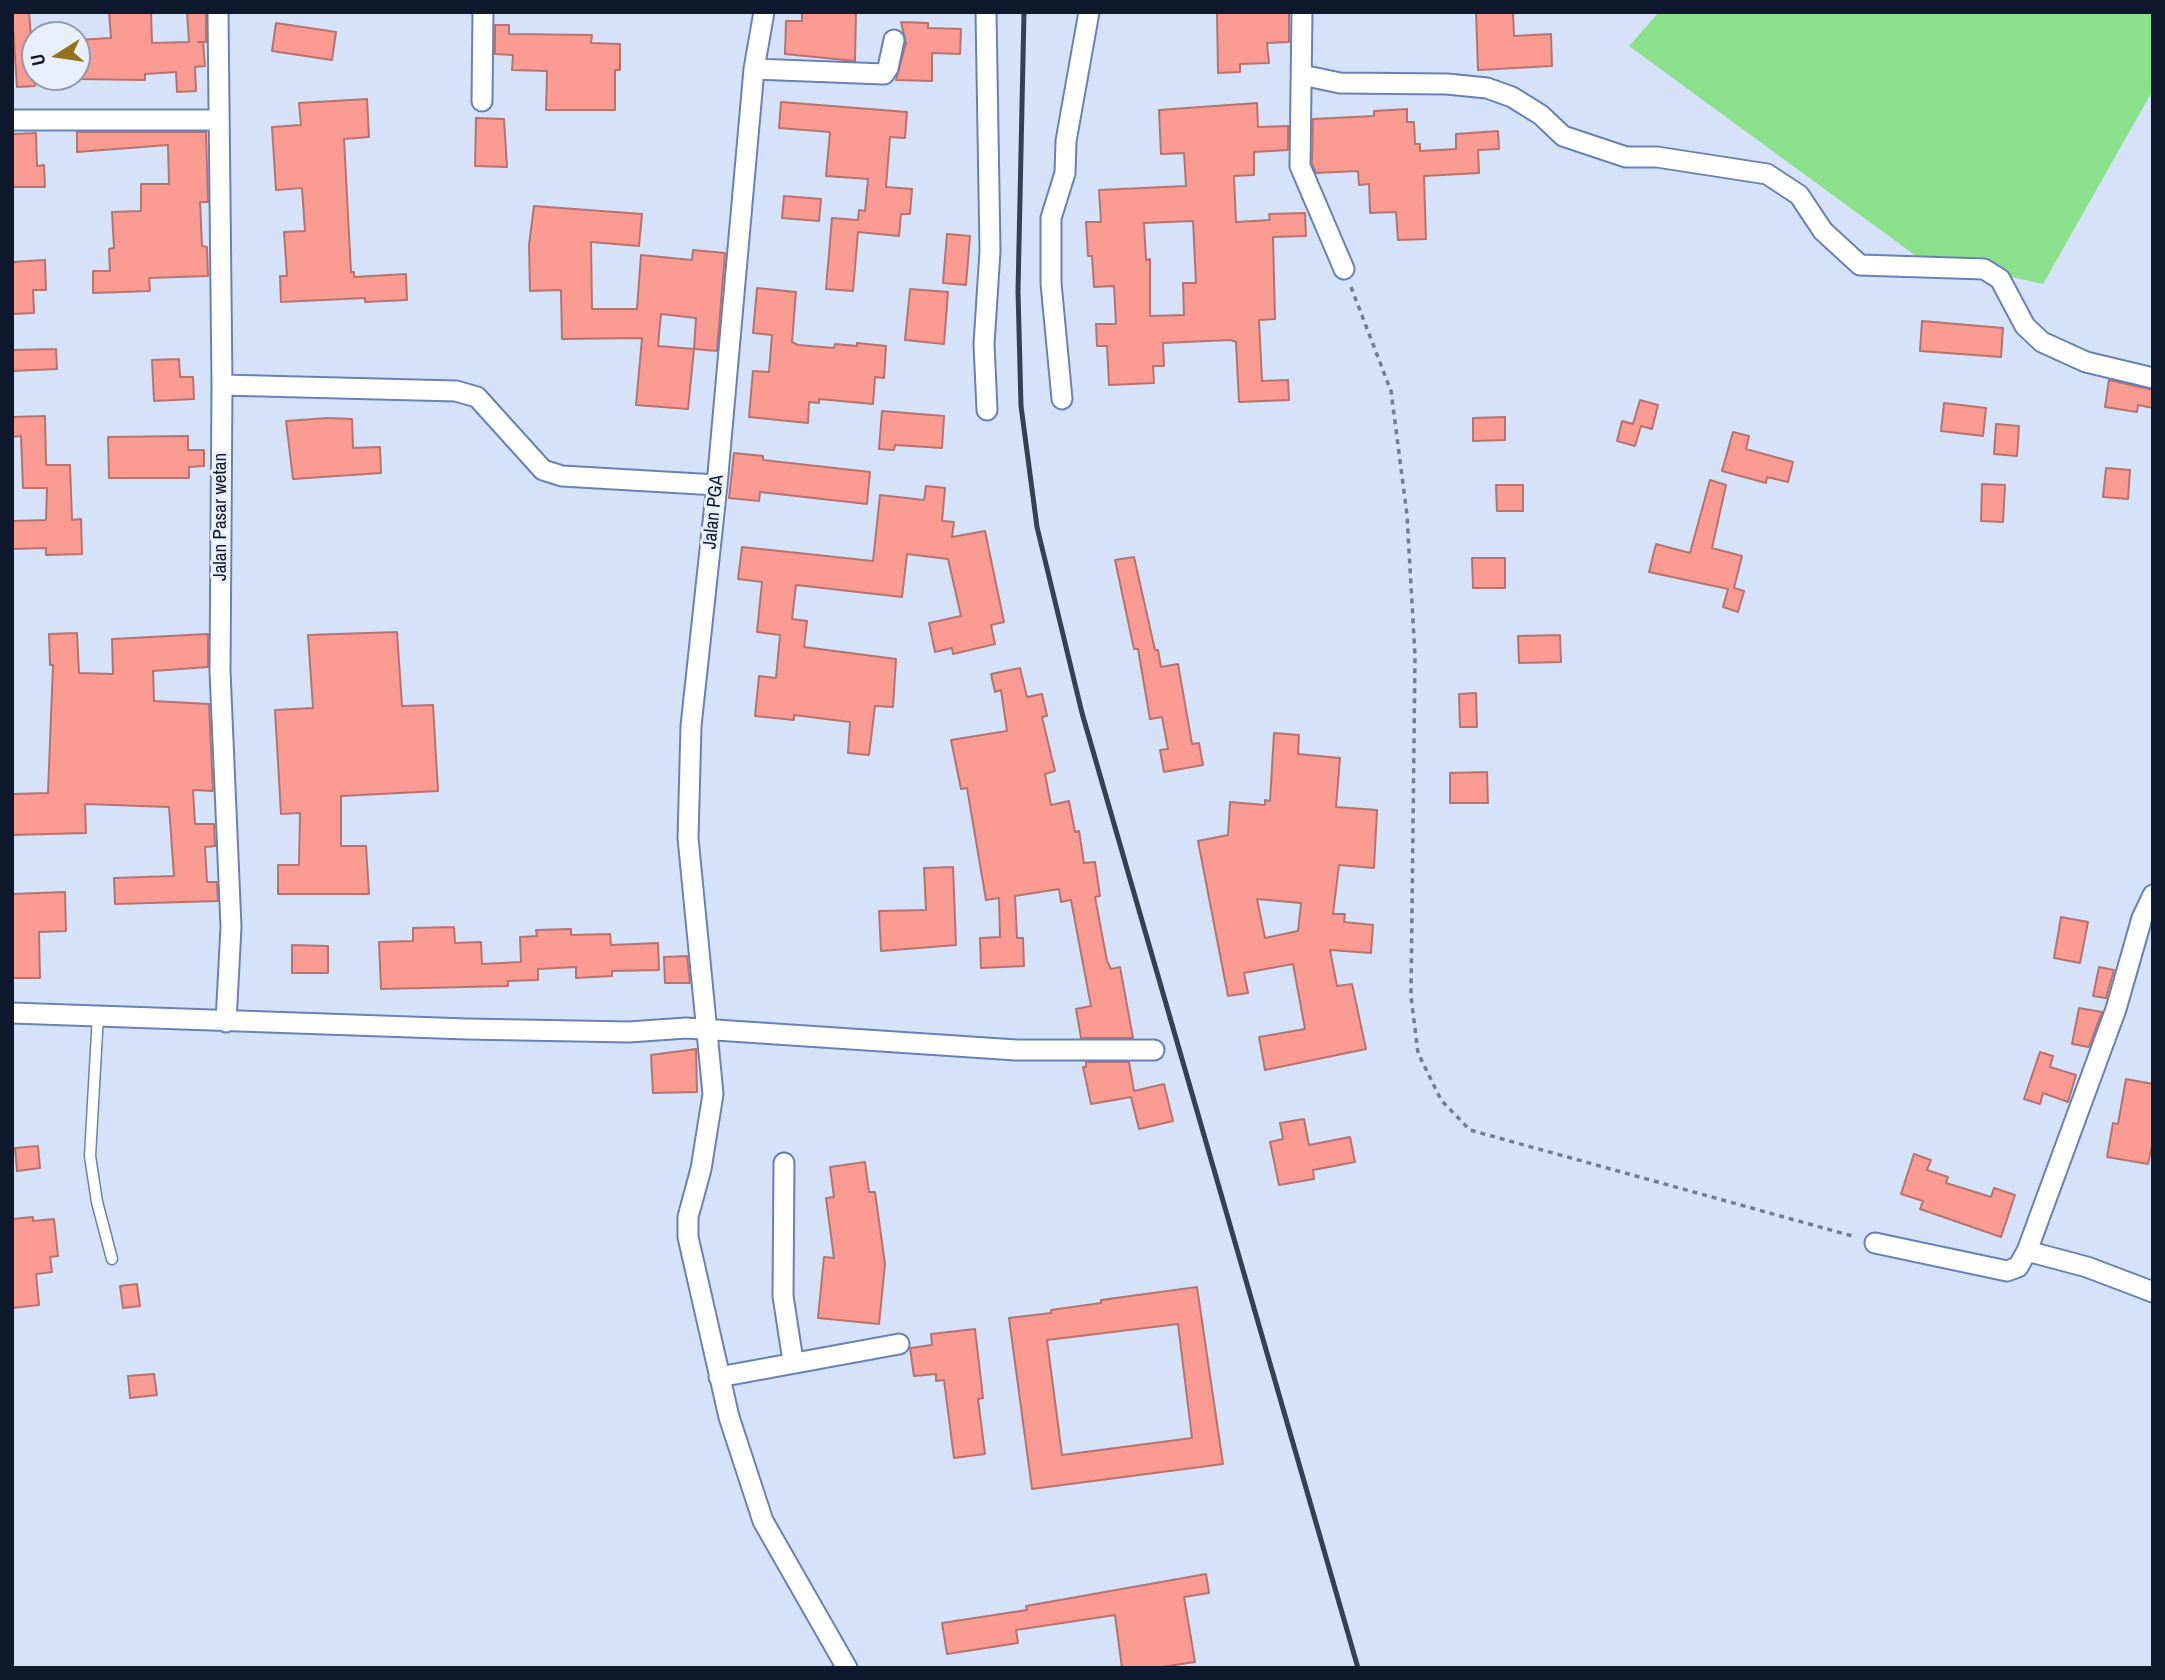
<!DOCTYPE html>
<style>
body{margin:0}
#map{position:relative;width:2165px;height:1680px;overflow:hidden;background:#d6e2f9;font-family:"Archivo Narrow",sans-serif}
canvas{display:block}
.frame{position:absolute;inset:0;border:14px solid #0f192d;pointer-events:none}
.north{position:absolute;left:21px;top:21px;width:70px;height:70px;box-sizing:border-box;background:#e9effb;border:2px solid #9299a9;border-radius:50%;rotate:258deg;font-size:19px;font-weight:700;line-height:28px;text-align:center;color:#0f192d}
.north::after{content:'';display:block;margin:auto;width:24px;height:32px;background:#95721a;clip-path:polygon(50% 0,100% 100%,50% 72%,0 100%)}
</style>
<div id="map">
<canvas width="2165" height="1680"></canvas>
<div class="frame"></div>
<div class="north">U</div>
</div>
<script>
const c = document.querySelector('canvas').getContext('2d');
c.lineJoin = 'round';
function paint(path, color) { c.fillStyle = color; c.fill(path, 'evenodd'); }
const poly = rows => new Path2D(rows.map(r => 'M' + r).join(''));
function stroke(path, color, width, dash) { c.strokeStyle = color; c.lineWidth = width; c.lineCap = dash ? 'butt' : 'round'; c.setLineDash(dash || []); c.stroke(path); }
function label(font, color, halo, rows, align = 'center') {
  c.font = font + ' "Archivo Narrow",sans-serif'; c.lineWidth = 6; c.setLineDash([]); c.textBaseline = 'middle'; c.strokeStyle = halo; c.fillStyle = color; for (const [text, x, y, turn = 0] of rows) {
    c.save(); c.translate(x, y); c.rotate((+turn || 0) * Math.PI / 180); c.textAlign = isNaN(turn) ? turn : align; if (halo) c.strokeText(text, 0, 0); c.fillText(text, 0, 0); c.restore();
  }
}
paint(poly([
 [1659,12,2153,12,2153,90,2043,284,1916,256,1629,46]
]), '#8be08c');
const building = poly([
 [12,12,29,12,35,86,17,87,12,12],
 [109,12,151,12,152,43,189,42,187,12,206,12,206,42,198,42,203,42,205,66,195,67,196,91,177,92,176,72,145,74,145,80,77,79,77,40,111,38,109,12],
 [802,12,856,12,855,61,785,54,786,21,802,21,802,12],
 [1217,12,1289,12,1289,42,1267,43,1269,63,1240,64,1240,72,1218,73,1217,12],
 [1476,12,1513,12,1514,36,1551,34,1552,66,1478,70,1476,12],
 [901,22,928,23,928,28,961,29,960,54,932,53,932,81,896,80,906,43,901,22],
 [276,23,336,32,332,60,272,51,276,23],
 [495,25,509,25,509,34,592,35,591,43,620,44,620,70,615,70,615,110,546,110,547,71,512,70,513,55,495,54,495,25],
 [367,99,369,137,344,139,351,272,354,272,354,277,406,274,407,300,365,302,365,298,281,302,280,276,287,276,284,232,305,231,302,188,276,190,272,127,301,125,299,103,367,99],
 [781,102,907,112,905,138,890,137,886,187,912,189,910,214,901,214,899,236,858,232,853,291,826,289,832,218,858,220,859,210,865,211,868,179,826,176,830,132,779,128,781,102],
 [1257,103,1258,127,1288,126,1288,150,1254,152,1254,175,1234,176,1236,222,1270,220,1269,214,1305,213,1306,236,1273,237,1275,319,1259,320,1262,381,1288,380,1289,400,1239,402,1236,342,1231,340,1163,343,1164,366,1153,366,1154,383,1109,385,1107,346,1097,346,1096,324,1116,324,1114,286,1094,287,1092,256,1088,256,1086,222,1101,222,1099,190,1186,186,1184,153,1161,154,1159,110,1257,103],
 [1193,221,1196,283,1183,283,1184,315,1150,316,1150,259,1146,260,1144,223,1193,221],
 [1407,109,1407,122,1414,122,1415,144,1420,144,1420,151,1456,149,1456,134,1498,131,1499,149,1478,150,1479,173,1424,176,1426,239,1398,240,1396,212,1370,213,1369,184,1359,185,1358,171,1316,173,1312,164,1313,119,1374,116,1374,111,1407,109],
 [476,118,504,119,507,167,475,166,476,118],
 [77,132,206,132,208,202,200,202,202,246,207,247,208,276,149,278,150,291,93,293,93,271,110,271,109,249,114,248,112,212,141,211,141,184,169,184,168,145,77,152,77,132],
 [36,133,37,166,44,165,45,187,12,187,12,134,36,133],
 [784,196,821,199,819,221,782,218,784,196],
 [534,206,642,214,639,246,591,242,592,309,637,309,641,255,692,260,693,250,725,253,717,351,694,349,688,409,636,405,642,338,562,339,561,290,530,291,529,245,534,206],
 [661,314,696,318,694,349,658,346,661,314],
 [947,234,970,236,966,285,943,283,947,234],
 [45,260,46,290,33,290,34,313,12,314,12,262,45,260],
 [757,288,796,292,792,342,798,345,834,348,835,344,857,346,857,343,886,346,884,378,875,377,873,404,819,399,819,403,809,402,808,423,749,417,753,371,769,372,772,335,753,333,757,288],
 [910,289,948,292,944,344,905,340,910,289],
 [1922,321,2003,328,2001,357,1920,351,1922,321],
 [56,349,57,369,12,371,12,350,56,349],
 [179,359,180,377,193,377,194,399,154,401,152,360,179,359],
 [2109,380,2153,390,2153,408,2138,405,2137,412,2105,407,2109,380],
 [1640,400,1658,405,1652,429,1641,426,1635,446,1617,441,1622,421,1633,424,1640,400],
 [1944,403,1986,408,1983,436,1941,431,1944,403],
 [882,411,944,416,942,448,895,445,894,450,879,449,882,411],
 [45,416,46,465,70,465,72,520,81,519,82,554,46,555,46,548,12,549,12,521,46,520,47,488,23,488,21,436,12,437,12,417,45,416],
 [1505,417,1505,440,1473,441,1473,418,1505,417],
 [328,418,352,419,353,448,380,447,381,473,293,479,286,421,328,418],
 [1996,424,2019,426,2017,456,1994,454,1996,424],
 [1733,432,1749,436,1746,449,1793,462,1788,482,1767,477,1766,483,1722,471,1733,432],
 [188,436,188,450,204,450,204,466,189,467,189,478,109,478,108,437,188,436],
 [734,453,763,456,763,460,870,472,867,504,760,492,759,501,729,498,734,453],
 [2106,468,2130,470,2128,499,2103,497,2106,468],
 [1710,480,1726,485,1712,548,1742,556,1734,588,1744,591,1738,612,1723,607,1728,589,1649,572,1656,544,1690,553,1710,480],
 [1982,484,2005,485,2003,522,1981,521,1982,484],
 [1496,485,1523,485,1523,511,1497,511,1496,485],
 [926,486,945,488,942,521,954,522,952,537,985,531,1004,622,991,625,995,644,953,654,952,648,935,652,929,623,961,616,948,559,907,554,902,597,796,585,792,619,807,621,804,647,896,659,893,707,875,706,869,755,848,753,850,722,794,715,794,720,755,716,759,676,776,678,780,635,757,632,762,582,738,579,742,547,873,561,880,495,924,500,926,486],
 [1134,557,1155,650,1158,650,1161,667,1178,664,1192,744,1199,743,1203,765,1164,772,1160,750,1168,749,1162,717,1150,719,1138,649,1134,649,1115,560,1134,557],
 [1472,558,1505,558,1505,588,1473,588,1472,558],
 [397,632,402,706,433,705,438,791,341,796,341,846,366,846,369,894,278,894,278,865,299,865,300,813,281,814,275,710,313,708,308,635,397,632],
 [77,633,79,673,113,674,112,639,208,634,208,667,153,671,154,701,209,704,213,791,193,790,195,824,214,824,215,846,205,847,207,882,217,882,218,901,115,904,114,878,174,876,169,807,85,804,86,833,12,835,12,794,48,793,53,665,50,665,49,634,77,633],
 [1560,635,1561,662,1519,663,1518,636,1560,635],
 [1020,668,1027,697,1042,694,1047,716,1042,717,1055,771,1045,774,1051,805,1069,801,1075,832,1079,831,1084,863,1095,862,1100,896,1095,897,1107,961,1111,969,1120,967,1133,1038,1081,1038,1076,1009,1091,1006,1071,900,1061,902,1059,889,1015,896,1017,938,1023,938,1024,966,981,968,980,938,1000,937,999,898,986,900,967,788,961,789,951,740,1007,731,1001,690,995,692,991,674,1020,668],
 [1476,693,1477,727,1460,727,1459,694,1476,693],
 [1274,733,1299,735,1298,754,1340,758,1336,807,1377,810,1374,868,1339,865,1333,914,1345,914,1344,922,1373,925,1371,953,1330,950,1337,986,1352,984,1366,1049,1265,1070,1259,1037,1305,1029,1293,964,1244,973,1248,993,1228,996,1198,841,1228,835,1230,802,1265,805,1265,800,1270,801,1274,733],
 [1257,899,1301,903,1298,931,1265,938,1257,899],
 [1487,772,1488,803,1450,803,1450,773,1487,772],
 [953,867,956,945,881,951,879,911,926,910,924,868,953,867],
 [65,892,66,931,39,932,40,978,12,978,12,894,65,892],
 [2061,917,2088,922,2080,963,2054,958,2061,917],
 [454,927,455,943,481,942,482,964,521,962,520,937,537,936,536,930,571,929,571,935,610,934,611,945,658,943,659,970,612,971,612,976,576,978,576,967,538,969,538,980,508,981,508,986,381,989,379,942,413,941,413,928,454,927],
 [292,945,328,946,328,973,292,973,292,945],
 [687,956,690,983,665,983,664,957,687,956],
 [2099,967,2114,970,2106,998,2093,996,2099,967],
 [2079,1008,2102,1012,2089,1047,2072,1044,2079,1008],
 [696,1049,697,1092,653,1093,651,1055,696,1049],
 [2040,1052,2053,1056,2050,1067,2076,1075,2068,1102,2043,1093,2040,1104,2024,1099,2040,1052],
 [1086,1062,1129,1062,1134,1091,1164,1084,1173,1121,1139,1129,1131,1097,1091,1104,1083,1067,1086,1067,1086,1062],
 [2126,1079,2153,1084,2153,1141,2148,1164,2107,1157,2113,1123,2118,1124,2126,1079],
 [1304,1119,1309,1145,1350,1137,1355,1162,1313,1170,1314,1179,1279,1185,1270,1142,1283,1139,1280,1123,1304,1119],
 [38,1146,40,1168,17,1171,15,1148,38,1146],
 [1914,1154,1931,1160,1927,1170,1948,1177,1946,1183,1991,1197,1994,1188,2015,1195,2001,1237,1920,1209,1923,1201,1901,1194,1914,1154],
 [865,1162,869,1192,875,1192,885,1264,879,1324,818,1318,824,1257,834,1258,826,1198,834,1197,830,1167,865,1162],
 [33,1217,33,1221,54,1219,58,1256,50,1257,52,1272,36,1274,39,1305,12,1308,12,1219,33,1217],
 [137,1284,140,1306,123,1308,120,1286,137,1284],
 [1197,1287,1223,1464,1032,1489,1009,1318,1051,1313,1051,1310,1101,1303,1101,1300,1197,1287],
 [1178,1324,1192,1438,1062,1455,1047,1340,1178,1324],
 [975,1329,983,1398,978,1399,985,1454,954,1458,944,1380,936,1381,936,1374,914,1376,910,1348,932,1345,931,1334,975,1329],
 [154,1374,157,1395,130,1398,128,1376,154,1374],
 [1206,1574,1209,1593,1184,1597,1195,1662,1155,1668,1122,1668,1115,1615,1016,1630,1018,1643,947,1654,942,1623,1027,1610,1026,1606,1206,1574]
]);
paint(building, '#f99a93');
stroke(building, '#b6736e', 2);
const lane = poly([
 [98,1015,90,1156,97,1202,112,1259]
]);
const street = poly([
 [218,12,222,385,220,671,231,927,226,1022],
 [764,12,754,69,717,485,691,726,688,838,713,1094,701,1169,688,1217,688,1237,729,1417,763,1521,847,1668],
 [986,12,990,251,984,344,987,410],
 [1302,12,1300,166,1344,269],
 [754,69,884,74,888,68,894,40],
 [1302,75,1340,83,1447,84,1487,88,1512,97,1541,115,1563,136,1626,157,1657,157,1767,174,1799,195,1823,231,1860,265,1984,269,2000,279,2025,326,2042,342,2086,362,2153,378],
 [482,101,483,12],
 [12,120,219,120],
 [222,385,456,391,477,397,543,470,562,476,717,485],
 [1062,399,1051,283,1051,218,1065,173,1066,141,1089,12],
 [2153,895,2142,918,2116,1009,2027,1251,2087,1267,2153,1292],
 [12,1013,467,1029,629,1032,686,1028,1016,1050,1154,1050],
 [784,1163,783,1296,793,1361],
 [1875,1243,2007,1271,2018,1267,2027,1251],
 [719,1377,899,1344]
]);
stroke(lane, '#6881b6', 13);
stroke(street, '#6881b6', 23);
stroke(poly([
 [1351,287,1391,391,1407,515,1415,656,1411,996,1418,1053,1441,1100,1470,1130,1856,1237]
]), '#727d92', 3.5, [5, 5]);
stroke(lane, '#fff', 10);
stroke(street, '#fff', 19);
stroke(poly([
 [1024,12,1018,291,1021,406,1037,527,1082,713,1358,1668]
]), '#354054', 5);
label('19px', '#0f192d', '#e9effb', [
 ["Jalan PGA",714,512,-84],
 ["Jalan Pasar wetan",221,517,-90]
]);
</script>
